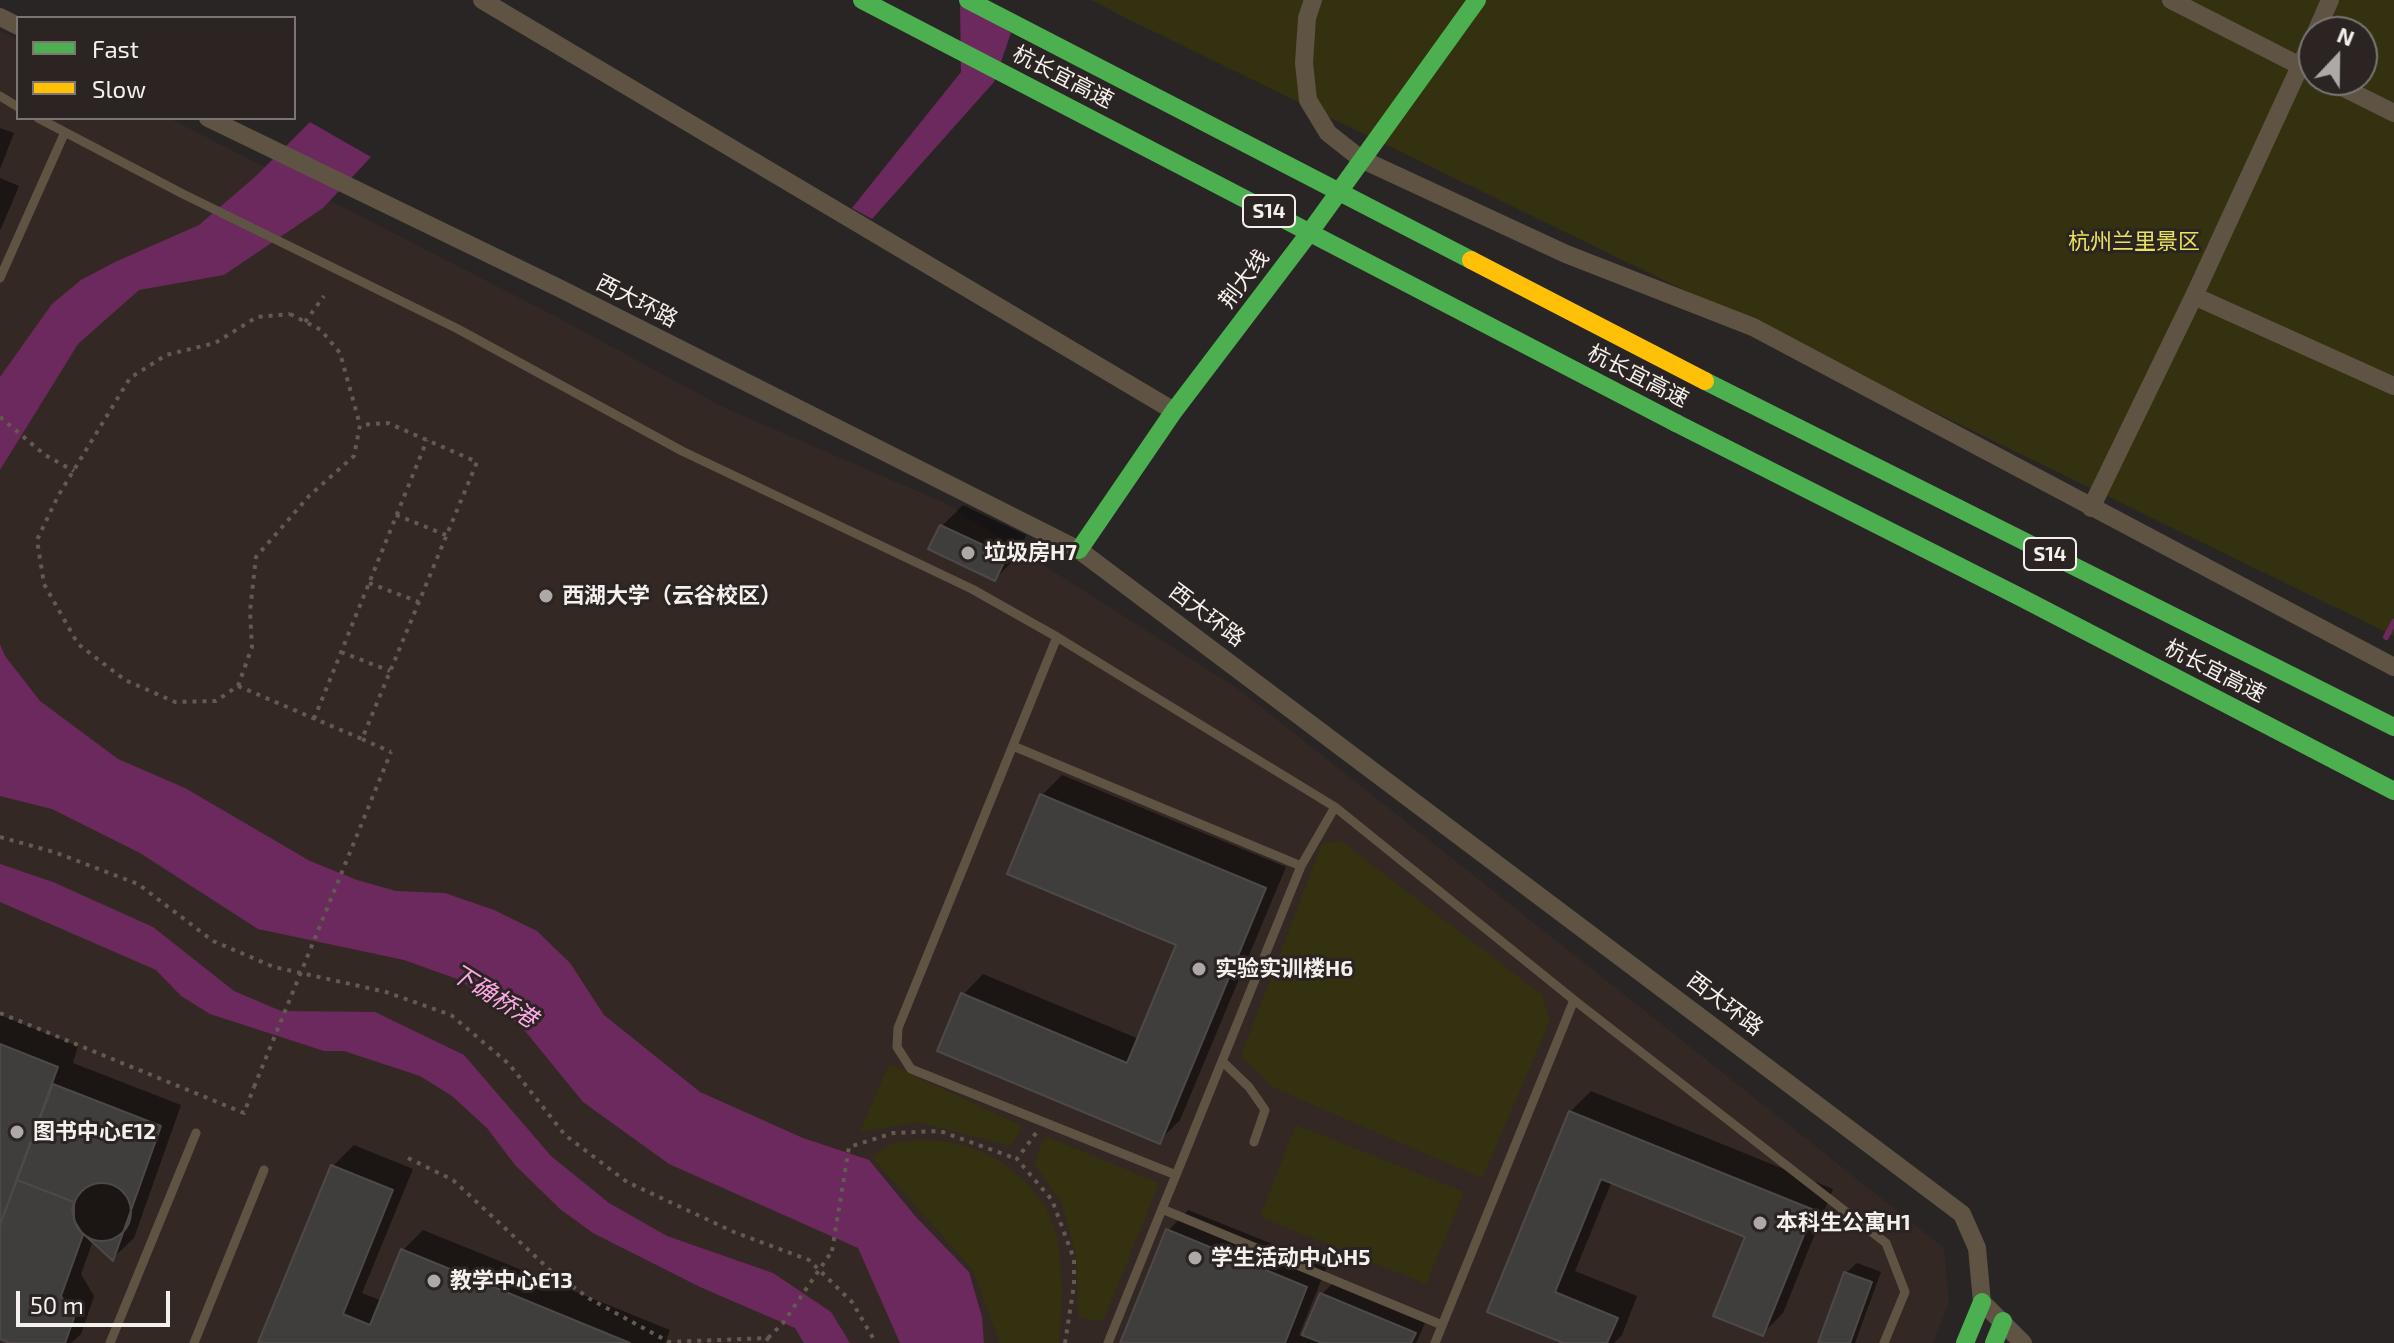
<!DOCTYPE html>
<meta charset="utf-8">
<style>
body{margin:0}
#map{position:relative;width:2394px;height:1343px;overflow:hidden;background:#292524;font-family:"Exo 2",sans-serif}
canvas{display:block}
.legend{position:absolute;left:16px;top:16px;width:280px;height:104px;box-sizing:border-box;background:#2b2422;border:2px solid #7b7674;margin:0;padding:10px 14px;list-style:none;font-size:24px;color:#f4f0ee}
.legend li{display:flex;align-items:center;gap:16px;height:40px}
.legend b{width:40px;border:2px solid #7b7674}
.north{position:absolute;left:2298px;top:16px;width:80px;height:80px;box-sizing:border-box;background:#2b2422;border:2px solid #7b7674;border-radius:50%;rotate:22deg;font-size:22px;font-weight:700;line-height:32px;text-align:center;color:#f4f0ee}
.north::after{content:'';display:block;margin:auto;width:28px;height:36px;background:#ada9a7;clip-path:polygon(50% 0,100% 100%,50% 72%,0 100%)}
.scale{position:absolute;left:16px;top:1291px;width:154px;height:36px;box-sizing:border-box;border:4px solid #f4f0ee;border-top:0;padding-left:10px;font-size:24px;line-height:28px;white-space:nowrap;color:#f4f0ee;-webkit-text-stroke:6px #2b2422;paint-order:stroke}
</style>
<div id="map">
<canvas width="2394" height="1343"></canvas>
<ul class="legend">
<li><b style="height:10px;background:#4caf50"></b>Fast</li>
<li><b style="height:10px;background:#ffc107"></b>Slow</li>
</ul>
<div class="north">N</div>
<div class="scale">50 m</div>
</div>
<script>
const c = document.querySelector('canvas').getContext('2d');
c.lineJoin = 'round';
function paint(path, color) { c.fillStyle = color; c.fill(path, 'evenodd'); }
const poly = rows => new Path2D(rows.map(r => 'M' + r).join(''));
function stroke(path, color, width, dash) { c.strokeStyle = color; c.lineWidth = width; c.lineCap = dash ? 'butt' : 'round'; c.setLineDash(dash || []); c.stroke(path); }
function label(font, color, halo, rows, align = 'center') {
  c.font = font + ' "Exo 2","Noto Sans SC",sans-serif'; c.lineWidth = 6; c.setLineDash([]); c.textBaseline = 'middle'; c.strokeStyle = halo; c.fillStyle = color; for (const [text, x, y, turn = 0] of rows) {
    c.save(); c.translate(x, y); c.rotate((+turn || 0) * Math.PI / 180); c.textAlign = isNaN(turn) ? turn : align; if (halo) c.strokeText(text, 0, 0); c.fillText(text, 0, 0); c.restore();
  }
}
paint(poly([
 [0,31,18,40,18,118,169,118,555,316,725,408,947,504,1237,688,1944,1248,1949,1303,1933,1343,0,1343]
]), '#342824');
paint(poly([
 [1091,0,2394,0,2394,636,1130,20],
 [2314,32,2362,32,2362,80,2314,80],
 [1341,841,1542,995,1550,1021,1482,1178,1274,1088,1241,1056,1322,844],
 [889,1064,1022,1126,1011,1146,918,1122,860,1132],
 [1296,1125,1464,1192,1426,1284,1260,1217],
 [1045,1136,1159,1183,1103,1321,1079,1318,1076,1256,1062,1203,1034,1163],
 [919,1140,943,1141,964,1145,999,1160,1028,1184,1046,1208,1058,1239,1062,1292,1059,1343,1000,1343,973,1270,872,1157,892,1143]
]), '#333110');
paint(poly([
 [960,0,1011,33,994,82,872,219,852,208,961,72],
 [310,122,371,157,323,208,224,275,139,290,78,344,0,470,0,377,52,304,81,280,115,262,199,225,256,176],
 [0,644,5,656,40,701,118,759,185,788,310,861,357,880,396,891,445,893,494,910,537,931,570,963,604,1015,700,1092,803,1138,869,1160,916,1217,969,1272,982,1317,984,1343,900,1343,858,1248,669,1164,583,1102,521,1026,460,980,404,960,258,929,140,853,52,809,0,796],
 [0,864,53,882,153,927,234,991,281,1011,375,1012,464,1055,551,1156,609,1203,667,1236,773,1273,831,1312,850,1343,804,1343,795,1328,700,1287,593,1233,560,1209,515,1165,487,1128,452,1096,420,1076,344,1051,324,1051,210,1014,181,996,156,970,0,902]
]), '#6c295d');
paint(poly([
 [0,128,14,133,0,169],
 [0,178,19,186,0,231],
 [963,505,1026,535,1016,558,995,579,942,526],
 [1062,775,1286,867,1180,1120,1159,1141,963,995,983,974,1139,1039,1179,944,1041,796],
 [0,1015,78,1046,73,1063,181,1105,134,1238,113,1258,93,1241,81,1274,94,1296,81,1334,71,1343,15,1343,0,1337],
 [1591,1091,1833,1189,1783,1313,1762,1334,1748,1236,1612,1181,1575,1271,1637,1296,1622,1335,1614,1343,1569,1343,1490,1311,1570,1112],
 [354,1145,413,1169,362,1293,382,1301,403,1250,423,1230,670,1330,665,1343,260,1343,333,1166],
 [1188,1210,1327,1266,1299,1335,1304,1337,1322,1294,1332,1284,1425,1323,1416,1343,1122,1343,1168,1231],
 [1857,1263,1881,1272,1855,1343,1820,1343,1846,1273]
]), '#0007');
stroke(poly([
 [2386,637,2394,622]
]), '#6c295d', 6);
const building = poly([
 [940,525,1007,556,995,581,928,549,940,525],
 [1040,794,1266,888,1160,1144,937,1051,961,993,1127,1063,1176,945,1007,874,1040,794],
 [0,1044,58,1067,0,1225,0,1044],
 [53,1084,161,1126,113,1261,77,1228,72,1211,74,1202,17,1180,53,1084],
 [1569,1111,1814,1210,1763,1336,1713,1316,1745,1237,1601,1179,1555,1292,1618,1318,1607,1343,1563,1343,1487,1312,1569,1111],
 [331,1165,393,1190,343,1314,370,1325,401,1249,630,1343,258,1343,331,1165],
 [17,1180,74,1202,74,1220,83,1235,61,1296,74,1318,65,1343,10,1343,0,1339,0,1225,17,1180],
 '73 1212a29 29 0 1 1 58 0a29 29 0 1 1-58 0Z',
 [1166,1229,1307,1287,1285,1343,1120,1343,1166,1229],
 [1844,1272,1872,1282,1850,1343,1818,1343,1844,1272],
 [1320,1293,1416,1333,1411,1343,1322,1343,1302,1335,1320,1293]
]);
paint(building, '#403d3d');
stroke(building, '#4c4948', 2);
stroke(poly([
 [290,314,321,330,340,353,360,425,354,456,309,496,256,557,250,611,252,647,238,686,216,701,175,702,125,680,78,644,44,584,37,540,58,496,130,378,166,355,215,343,257,317,290,314],
 [305,322,324,296],
 [0,417,45,455,74,471],
 [396,515,446,535],
 [369,583,419,602],
 [341,652,390,671],
 [238,686,362,739,477,462,388,423,360,425],
 [314,719,427,440],
 [362,739,391,752],
 [0,837,54,852,138,884,213,941,274,967,386,992,451,1015,509,1064,565,1135,627,1182,734,1232,809,1260,852,1302,876,1343],
 [0,1013,244,1113,254,1087],
 [1036,1133,1017,1159,1052,1200,1074,1259,1074,1285,1065,1343],
 [408,1158,453,1180,550,1270,590,1299,669,1342,768,1338,765,1343],
 [832,1251,849,1147,893,1133,940,1131,1017,1159]
]), '#625b51', 4, [4, 6]);
stroke(poly([
 [0,96,18,107],
 [38,118,183,194,456,328,682,451,972,589,1057,637,1335,807,1574,1000],
 [0,278,65,132],
 [1057,637,898,1028,897,1047,911,1069,1176,1175,1162,1209,1442,1325],
 [1013,746,1301,866],
 [1222,1061,1249,1087,1265,1110,1254,1142],
 [1176,1175,1301,866,1335,807],
 [110,1343,196,1133],
 [194,1343,264,1170],
 [1108,1343,1162,1209],
 [1435,1343,1574,1000,1886,1243,1905,1292,1884,1343]
]), '#5f5444', 9);
stroke(poly([
 [482,0,1174,411],
 [1313,0,1307,18,1304,63,1308,100,1328,133,1361,159,1566,254,1753,327,2394,667],
 [2171,0,2314,73],
 [0,17,18,26],
 [2316,32,2330,0],
 [2328,80,2394,113],
 [208,118,559,288,1079,550,1962,1214,1977,1248,1982,1302,2023,1343],
 [2194,296,2394,386],
 [2091,508,2194,296,2314,36]
]), '#5f5444', 18);
stroke(poly([
 [1705,381,2394,727],
 [1676,423,2020,597,2394,791],
 [1079,550,1174,411,1310,232,1477,0],
 [1965,1343,1982,1302],
 [1994,1343,2003,1321]
]), '#4caf50', 18);
stroke(poly([
 [254,1087,391,752],
 [768,1338,783,1323,832,1251]
]), '#625b51', 4, [4, 6]);
stroke(poly([
 [862,0,1676,423],
 [968,0,1471,260]
]), '#4caf50', 18);
stroke(poly([
 [1471,260,1705,381]
]), '#ffc107', 18);
for (const [x, y, r, color] of [
 [968,553,8,"#ada9a7"],
 [546,596,8,"#ada9a7"],
 [1199,969,8,"#ada9a7"],
 [17,1132,8,"#ada9a7"],
 [1760,1223,8,"#ada9a7"],
 [1195,1258,8,"#ada9a7"],
 [434,1281,8,"#ada9a7"]
]) { const dot = new Path2D(); dot.arc(x, y, r, 0, 2 * Math.PI); c.fillStyle = color; c.fill(dot); stroke(dot, '#2b2422', 3); }
for (const [x, y, w] of [
 [1269,211,52],
 [2050,554,52]
]) { const box = new Path2D(); box.roundRect(x - w / 2, y - 16, w, 32, 6); c.fillStyle = '#2b2422'; c.fill(box); stroke(box, '#f4f0ee', 2); }
label('bold 20px', '#f4f0ee', null, [
 ["S14",1269,211],
 ["S14",2050,554]
]);
label('22px', '#f4f0ee', '#2b2422', [
 ["杭长宜高速",1063,77,27],
 ["荆大线",1244,279,-53],
 ["西大环路",637,301,27],
 ["杭长宜高速",1638,376,27],
 ["西大环路",1207,615,37],
 ["杭长宜高速",2215,671,27],
 ["西大环路",1725,1004,37]
]);
label('22px', '#e9e45b', '#2b2422', [
 ["杭州兰里景区",2134,242]
]);
label('bold 22px', '#f4f0ee', '#2b2422', [
 ["垃圾房H7",984,553],
 ["西湖大学（云谷校区）",562,596],
 ["实验实训楼H6",1215,969],
 ["图书中心E12",33,1132],
 ["本科生公寓H1",1776,1223],
 ["学生活动中心H5",1211,1258],
 ["教学中心E13",450,1281]
], 'left');
label('italic 24px', '#fda9e7', '#2b2422', [
 ["下确桥港",494,996,32]
]);
</script>
